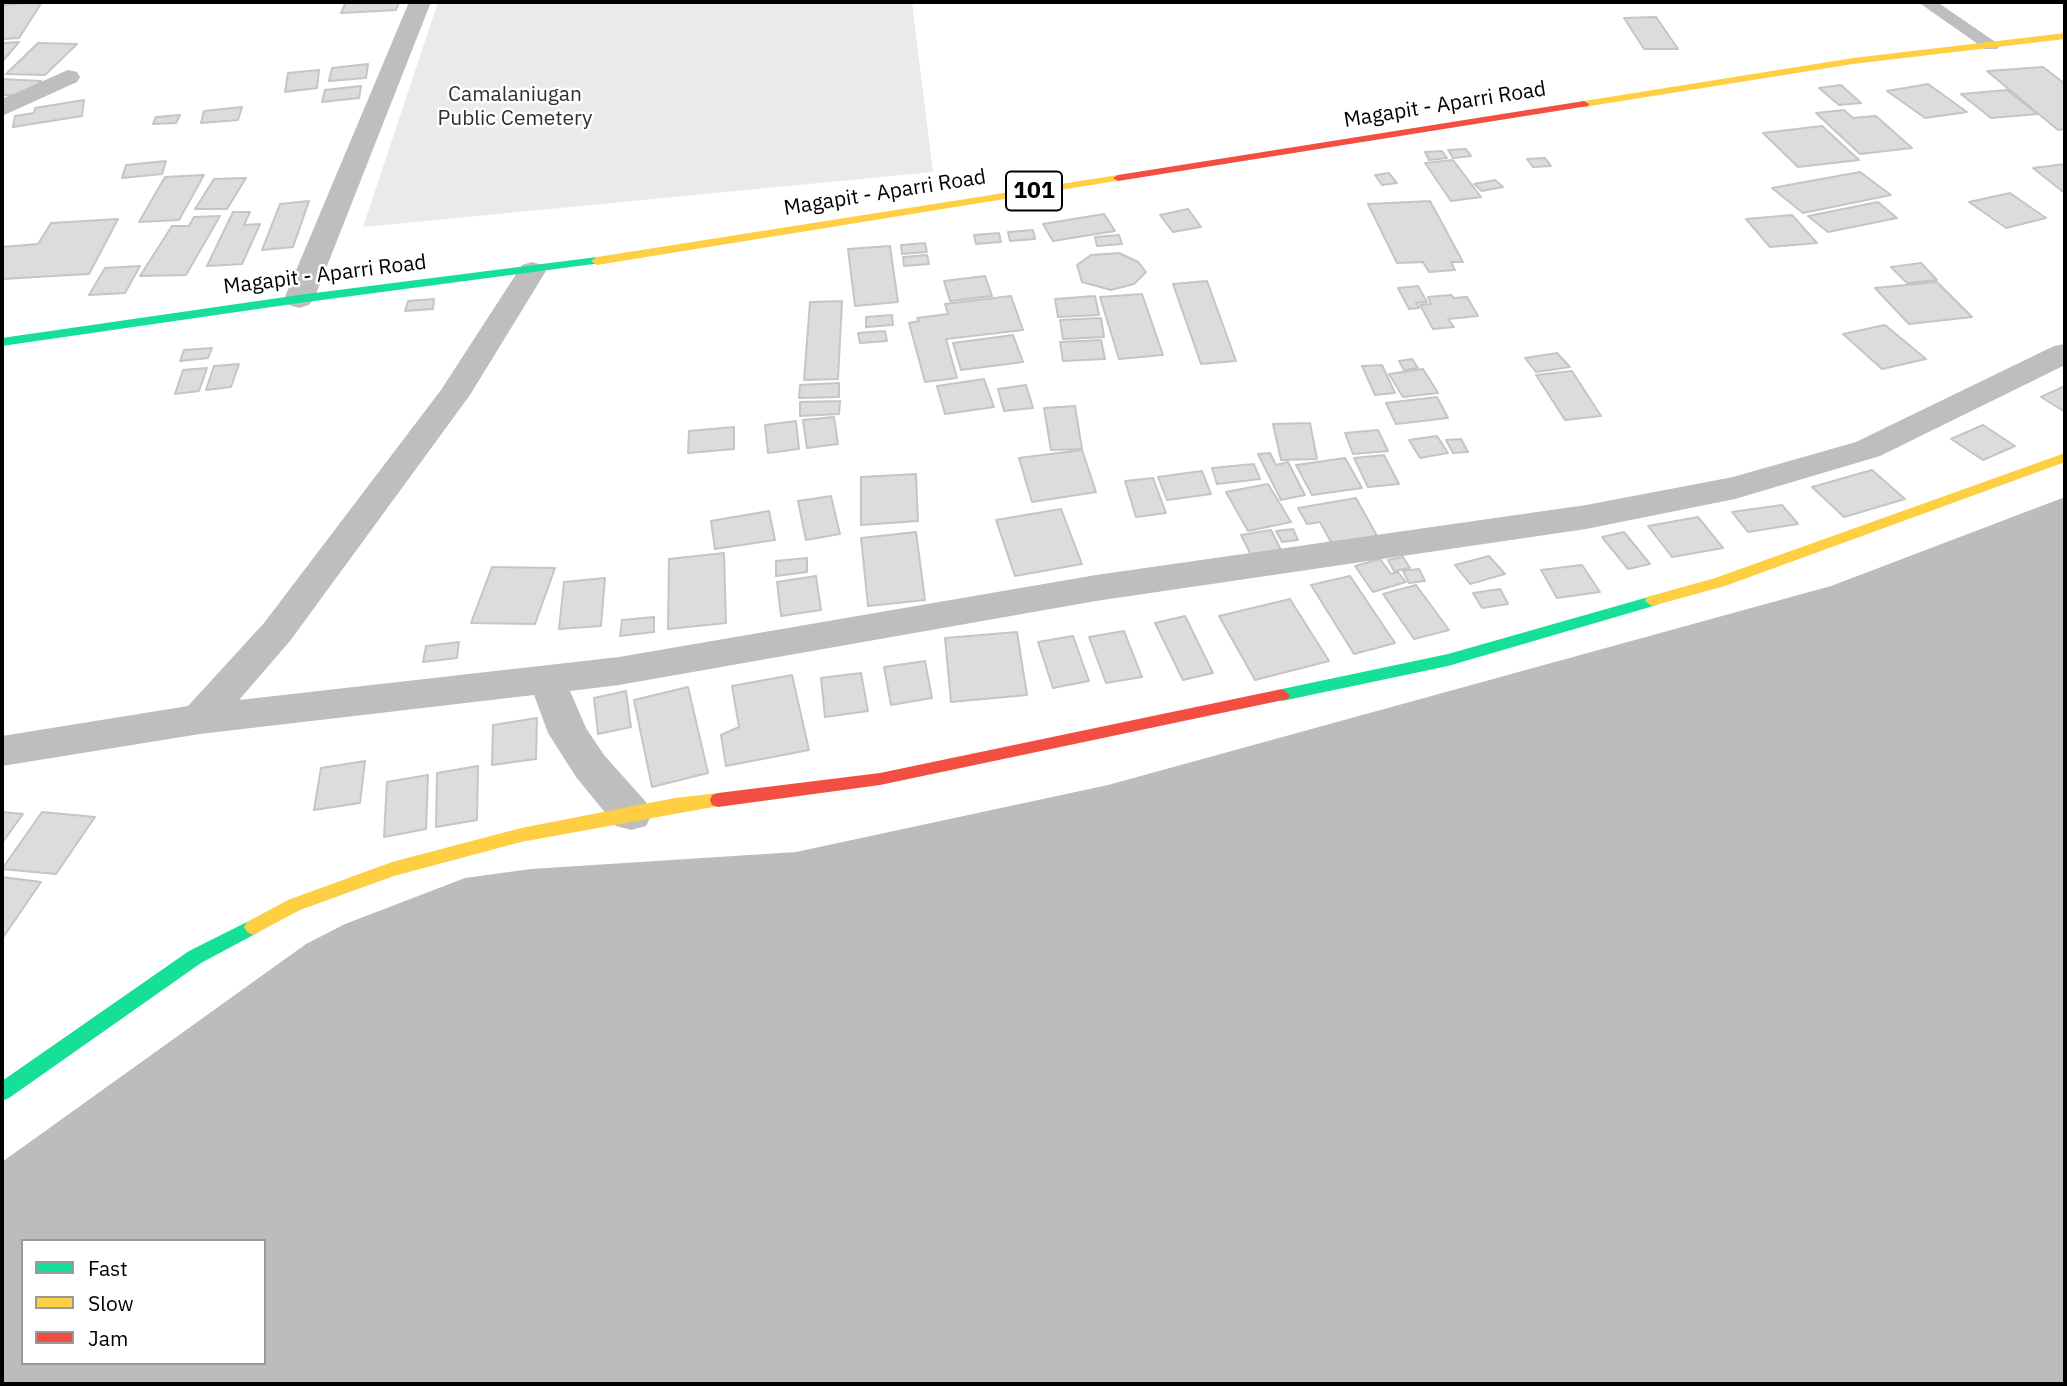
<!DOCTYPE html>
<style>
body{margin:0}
#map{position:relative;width:2067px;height:1386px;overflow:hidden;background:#fff;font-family:"IBM Plex Sans",sans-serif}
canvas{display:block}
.frame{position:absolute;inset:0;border:4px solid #000;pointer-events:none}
.legend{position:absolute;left:21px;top:1239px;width:245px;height:126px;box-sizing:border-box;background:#fff;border:2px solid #999;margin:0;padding:9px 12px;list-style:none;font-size:21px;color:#000}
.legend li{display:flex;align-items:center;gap:14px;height:35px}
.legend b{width:35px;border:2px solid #999}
</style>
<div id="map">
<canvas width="2067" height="1386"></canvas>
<div class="frame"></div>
<ul class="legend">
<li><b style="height:9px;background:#16e098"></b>Fast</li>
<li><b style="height:9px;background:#ffcf43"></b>Slow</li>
<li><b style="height:9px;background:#f24e42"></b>Jam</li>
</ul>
</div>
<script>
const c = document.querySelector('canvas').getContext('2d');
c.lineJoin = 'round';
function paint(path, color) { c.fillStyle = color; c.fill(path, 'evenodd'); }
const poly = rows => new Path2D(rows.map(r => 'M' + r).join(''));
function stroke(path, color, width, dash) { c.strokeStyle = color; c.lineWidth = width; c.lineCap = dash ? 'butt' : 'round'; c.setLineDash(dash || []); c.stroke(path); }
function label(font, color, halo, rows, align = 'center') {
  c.font = font + ' "IBM Plex Sans",sans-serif'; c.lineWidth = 5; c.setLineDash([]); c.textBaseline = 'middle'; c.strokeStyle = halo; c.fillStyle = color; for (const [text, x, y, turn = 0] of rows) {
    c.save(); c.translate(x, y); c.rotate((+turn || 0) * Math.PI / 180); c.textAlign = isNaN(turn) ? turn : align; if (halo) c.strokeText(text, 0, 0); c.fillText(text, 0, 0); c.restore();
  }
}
paint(poly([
 [438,2,912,2,933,172,363,227]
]), '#eaeaea');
paint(poly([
 [2065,497,2065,1384,2,1384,2,1162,306,944,345,924,465,878,531,869,796,852,1108,785,1831,586],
 [23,1241,264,1241,264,1363,23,1363]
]), '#bcbcbc');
const building = poly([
 [42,2,19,38,2,39,2,5,42,2],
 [346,2,399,2,396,10,341,13,346,2],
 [1656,17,1678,49,1644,49,1624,18,1656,17],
 [19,42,2,62,2,43,19,42],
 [38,43,77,44,45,75,6,74,38,43],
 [368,64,366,78,329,81,332,68,368,64],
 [2043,67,2065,84,2065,129,2058,130,1987,71,2043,67],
 [319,70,317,88,285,92,288,73,319,70],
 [2,79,41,81,23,96,2,95,2,79],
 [1928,84,1967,112,1925,118,1887,91,1928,84],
 [1841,85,1861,103,1839,105,1819,88,1841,85],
 [361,86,359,98,322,102,325,90,361,86],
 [2007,90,2038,114,1991,118,1961,94,2007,90],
 [84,100,82,116,13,127,15,116,34,113,35,108,84,100],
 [242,107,238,120,201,123,204,111,242,107],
 [1844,110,1853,118,1876,116,1912,148,1860,154,1816,113,1844,110],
 [180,115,176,123,153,124,156,117,180,115],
 [1822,126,1859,160,1798,167,1763,133,1822,126],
 [1466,149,1471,156,1453,158,1448,150,1466,149],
 [1442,151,1447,158,1429,160,1425,152,1442,151],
 [1545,158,1551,166,1533,167,1527,159,1545,158],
 [1453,160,1481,197,1451,201,1425,163,1453,160],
 [166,161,162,174,122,178,126,165,166,161],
 [2065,164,2065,191,2062,191,2033,168,2065,164],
 [1860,172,1891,195,1803,213,1772,188,1860,172],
 [1389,173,1397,183,1382,185,1375,175,1389,173],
 [204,175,179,220,139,222,165,177,204,175],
 [246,178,227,209,195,209,214,179,246,178],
 [1495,180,1503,187,1482,191,1474,184,1495,180],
 [2010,193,2046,218,2006,228,1969,202,2010,193],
 [309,201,293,247,262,250,280,204,309,201],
 [1430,201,1463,262,1451,262,1455,270,1429,272,1423,262,1397,263,1368,204,1430,201],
 [1878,202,1897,218,1828,232,1808,216,1878,202],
 [1188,209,1201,227,1173,232,1160,215,1188,209],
 [233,212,250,212,244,225,260,224,242,264,207,266,233,212],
 [1104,214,1115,231,1053,241,1043,224,1104,214],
 [1792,215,1817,243,1770,247,1746,219,1792,215],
 [220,216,186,275,140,276,172,226,189,226,194,217,220,216],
 [118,219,89,274,2,279,2,247,38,244,51,223,118,219],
 [1033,230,1035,239,1010,241,1008,232,1033,230],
 [999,233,1001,242,976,244,974,235,999,233],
 [1119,235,1122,244,1097,246,1095,237,1119,235],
 [925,243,927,252,902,254,901,245,925,243],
 [890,246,898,302,855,306,848,249,890,246],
 [1119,253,1138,262,1146,272,1134,284,1111,290,1082,282,1077,265,1091,255,1119,253],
 [927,255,929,264,904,266,903,257,927,255],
 [1921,263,1937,280,1907,283,1891,267,1921,263],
 [140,266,125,293,89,295,105,268,140,266],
 [985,276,992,296,950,301,944,281,985,276],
 [1207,281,1236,361,1201,364,1173,284,1207,281],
 [1937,282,1972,317,1909,324,1875,288,1937,282],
 [1418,286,1427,302,1416,303,1419,308,1409,309,1398,288,1418,286],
 [1142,294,1163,355,1119,359,1100,297,1142,294],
 [1451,295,1454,298,1467,297,1478,316,1448,319,1454,327,1433,329,1420,305,1431,304,1428,297,1451,295],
 [1011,296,1023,330,946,339,957,378,925,382,909,323,919,321,917,318,948,314,945,304,1011,296],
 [1095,296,1099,315,1058,317,1055,299,1095,296],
 [434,299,433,309,405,311,408,301,434,299],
 [842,301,838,379,804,380,810,302,842,301],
 [892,315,893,325,866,327,866,317,892,315],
 [1101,318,1104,337,1063,339,1060,320,1101,318],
 [1885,325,1926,359,1882,369,1843,334,1885,325],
 [885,331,887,341,860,343,858,333,885,331],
 [1013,335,1023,362,961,370,953,343,1013,335],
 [1101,340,1105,359,1063,361,1060,342,1101,340],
 [212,348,208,358,180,361,184,350,212,348],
 [1557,353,1570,367,1536,372,1525,358,1557,353],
 [1412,359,1418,368,1404,370,1399,361,1412,359],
 [239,364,231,387,206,390,214,366,239,364],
 [1382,365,1395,393,1375,395,1362,366,1382,365],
 [207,368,199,391,175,394,183,370,207,368],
 [1423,369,1438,393,1403,397,1389,374,1423,369],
 [1572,371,1601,416,1565,420,1536,375,1572,371],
 [984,379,994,407,945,414,937,386,984,379],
 [839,383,839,397,799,398,800,385,839,383],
 [1026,385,1033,408,1004,411,998,389,1026,385],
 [2065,386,2065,412,2041,397,2065,386],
 [1437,397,1448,418,1396,424,1386,403,1437,397],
 [840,401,839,414,800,416,800,402,840,401],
 [1075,406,1082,449,1051,450,1044,408,1075,406],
 [834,417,838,444,807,448,803,420,834,417],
 [796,421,799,449,768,453,765,425,796,421],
 [1310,423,1317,459,1281,460,1273,424,1310,423],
 [1983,425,2015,446,1983,460,1951,439,1983,425],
 [734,427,734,449,688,453,689,431,734,427],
 [1378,430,1388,451,1353,454,1345,433,1378,430],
 [1437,436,1448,453,1420,458,1409,440,1437,436],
 [1461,439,1468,452,1453,453,1446,440,1461,439],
 [1082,450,1096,492,1032,502,1019,458,1082,450],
 [1270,453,1276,465,1288,462,1305,495,1281,500,1258,454,1270,453],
 [1384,455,1399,484,1368,487,1354,458,1384,455],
 [1345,458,1362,488,1312,495,1296,465,1345,458],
 [1254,464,1260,479,1217,484,1212,468,1254,464],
 [1872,470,1905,499,1844,517,1812,487,1872,470],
 [1202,471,1211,494,1167,500,1158,477,1202,471],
 [916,474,918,521,861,525,861,477,916,474],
 [1153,478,1166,513,1136,517,1125,481,1153,478],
 [1268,484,1291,522,1248,531,1226,492,1268,484],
 [831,496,840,534,806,540,798,501,831,496],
 [1356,498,1377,536,1332,544,1320,522,1307,524,1298,508,1356,498],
 [1782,505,1798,524,1748,532,1732,512,1782,505],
 [1061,509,1082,564,1015,576,996,520,1061,509],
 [769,511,775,540,715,549,711,521,769,511],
 [1698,517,1723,548,1672,557,1648,526,1698,517],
 [1293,529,1298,540,1282,542,1276,531,1293,529],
 [1271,530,1281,550,1251,555,1241,535,1271,530],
 [916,532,925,600,868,606,861,538,916,532],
 [1624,532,1650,564,1628,569,1602,537,1624,532],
 [724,553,726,623,668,629,669,559,724,553],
 [1489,556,1505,574,1470,584,1455,565,1489,556],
 [1403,557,1410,568,1394,571,1388,560,1403,557],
 [807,558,807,572,776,576,776,561,807,558],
 [1380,559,1391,574,1398,572,1406,582,1373,592,1355,566,1380,559],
 [1582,565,1600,592,1557,598,1541,570,1582,565],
 [492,567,555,568,535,624,471,623,492,567],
 [1419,569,1425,581,1409,583,1403,571,1419,569],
 [816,576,821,610,781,616,777,582,816,576],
 [1350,576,1395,643,1354,654,1311,585,1350,576],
 [605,578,601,626,559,629,564,582,605,578],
 [1416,585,1449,630,1414,639,1383,594,1416,585],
 [1500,589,1508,604,1482,608,1473,593,1500,589],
 [1290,599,1329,661,1255,680,1219,616,1290,599],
 [1185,616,1213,673,1183,680,1155,623,1185,616],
 [654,617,654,632,620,636,622,620,654,617],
 [1124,631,1142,677,1106,683,1089,637,1124,631],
 [1017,632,1027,695,951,702,945,638,1017,632],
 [1073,636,1089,681,1053,688,1038,642,1073,636],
 [459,642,457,658,423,662,426,646,459,642],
 [925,661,932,698,891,705,884,667,925,661],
 [861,673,868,711,825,717,821,678,861,673],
 [792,675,809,750,726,766,721,735,739,727,732,686,792,675],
 [688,687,708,773,652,787,634,700,688,687],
 [626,691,631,727,598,734,594,698,626,691],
 [537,718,536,759,492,765,493,725,537,718],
 [365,761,360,803,314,810,321,768,365,761],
 [478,766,477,820,436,827,437,773,478,766],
 [428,775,426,829,384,837,387,782,428,775],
 [2,812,23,814,2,843,2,812],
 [42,812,95,817,56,874,2,869,42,812],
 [2,877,41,882,2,939,2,877]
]);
paint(building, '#dcdcdc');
stroke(building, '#c5c5c5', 2);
paint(poly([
 [1918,2,1937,2,2000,45,1997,49,1985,49,1918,2]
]), '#bebebe');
paint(poly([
 [409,2,431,2,314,299,309,305,299,308,289,305,284,299,409,2],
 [68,70,77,72,80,77,77,82,2,116,2,99,68,70],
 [532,262,542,265,546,271,470,395,290,641,239,700,619,657,1096,575,1586,505,1733,477,1856,442,2054,346,2065,344,2065,365,1880,456,1735,499,1586,529,1096,601,619,685,570,691,586,728,604,755,646,802,652,814,646,826,631,830,616,826,576,777,548,733,534,695,200,734,2,766,2,736,188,706,264,623,441,390,522,265,532,262]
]), '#bebebe');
paint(poly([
 [597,257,603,261,601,263,299,303,2,346,2,338,299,295,597,257],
 [1652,596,1657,597,1659,601,1657,605,1448,666,1282,701,1274,695,1282,689,1448,654,1652,596],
 [253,919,259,922,262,927,259,932,201,963,9,1098,2,1101,2,1081,189,951,253,919]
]), '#16e098');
paint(poly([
 [2065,33,2065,39,1853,64,1584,107,1579,104,1584,101,1853,58,2065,33],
 [1118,175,1122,176,1122,180,597,265,591,261,597,257,1118,175],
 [2065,453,2065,462,1725,586,1652,606,1645,601,1647,597,1715,578,2065,453],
 [718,793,724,795,726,800,724,805,521,842,394,876,300,910,253,935,247,932,244,927,247,922,288,900,392,862,521,828,675,798,718,793]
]), '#ffcf43');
paint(poly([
 [1584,101,1589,104,1588,106,1118,181,1113,178,1118,175,1584,101],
 [1282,689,1290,695,1288,699,880,785,718,807,712,805,710,800,712,795,718,793,880,773,1282,689]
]), '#f24e42');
label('21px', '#2f2f2f', '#fff', [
 ["Camalaniugan",515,95],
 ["Public Cemetery",515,119]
]);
label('21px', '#000', '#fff', [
 ["Magapit - Aparri Road",1445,105,-9],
 ["Magapit - Aparri Road",885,193,-9],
 ["Magapit - Aparri Road",325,275,-7]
]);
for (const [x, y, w] of [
 [1034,191,56]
]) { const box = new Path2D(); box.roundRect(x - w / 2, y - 19.5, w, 39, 5); c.fillStyle = '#fff'; c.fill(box); stroke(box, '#000', 2); }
label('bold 23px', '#000', null, [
 ["101",1034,191]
]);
</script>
